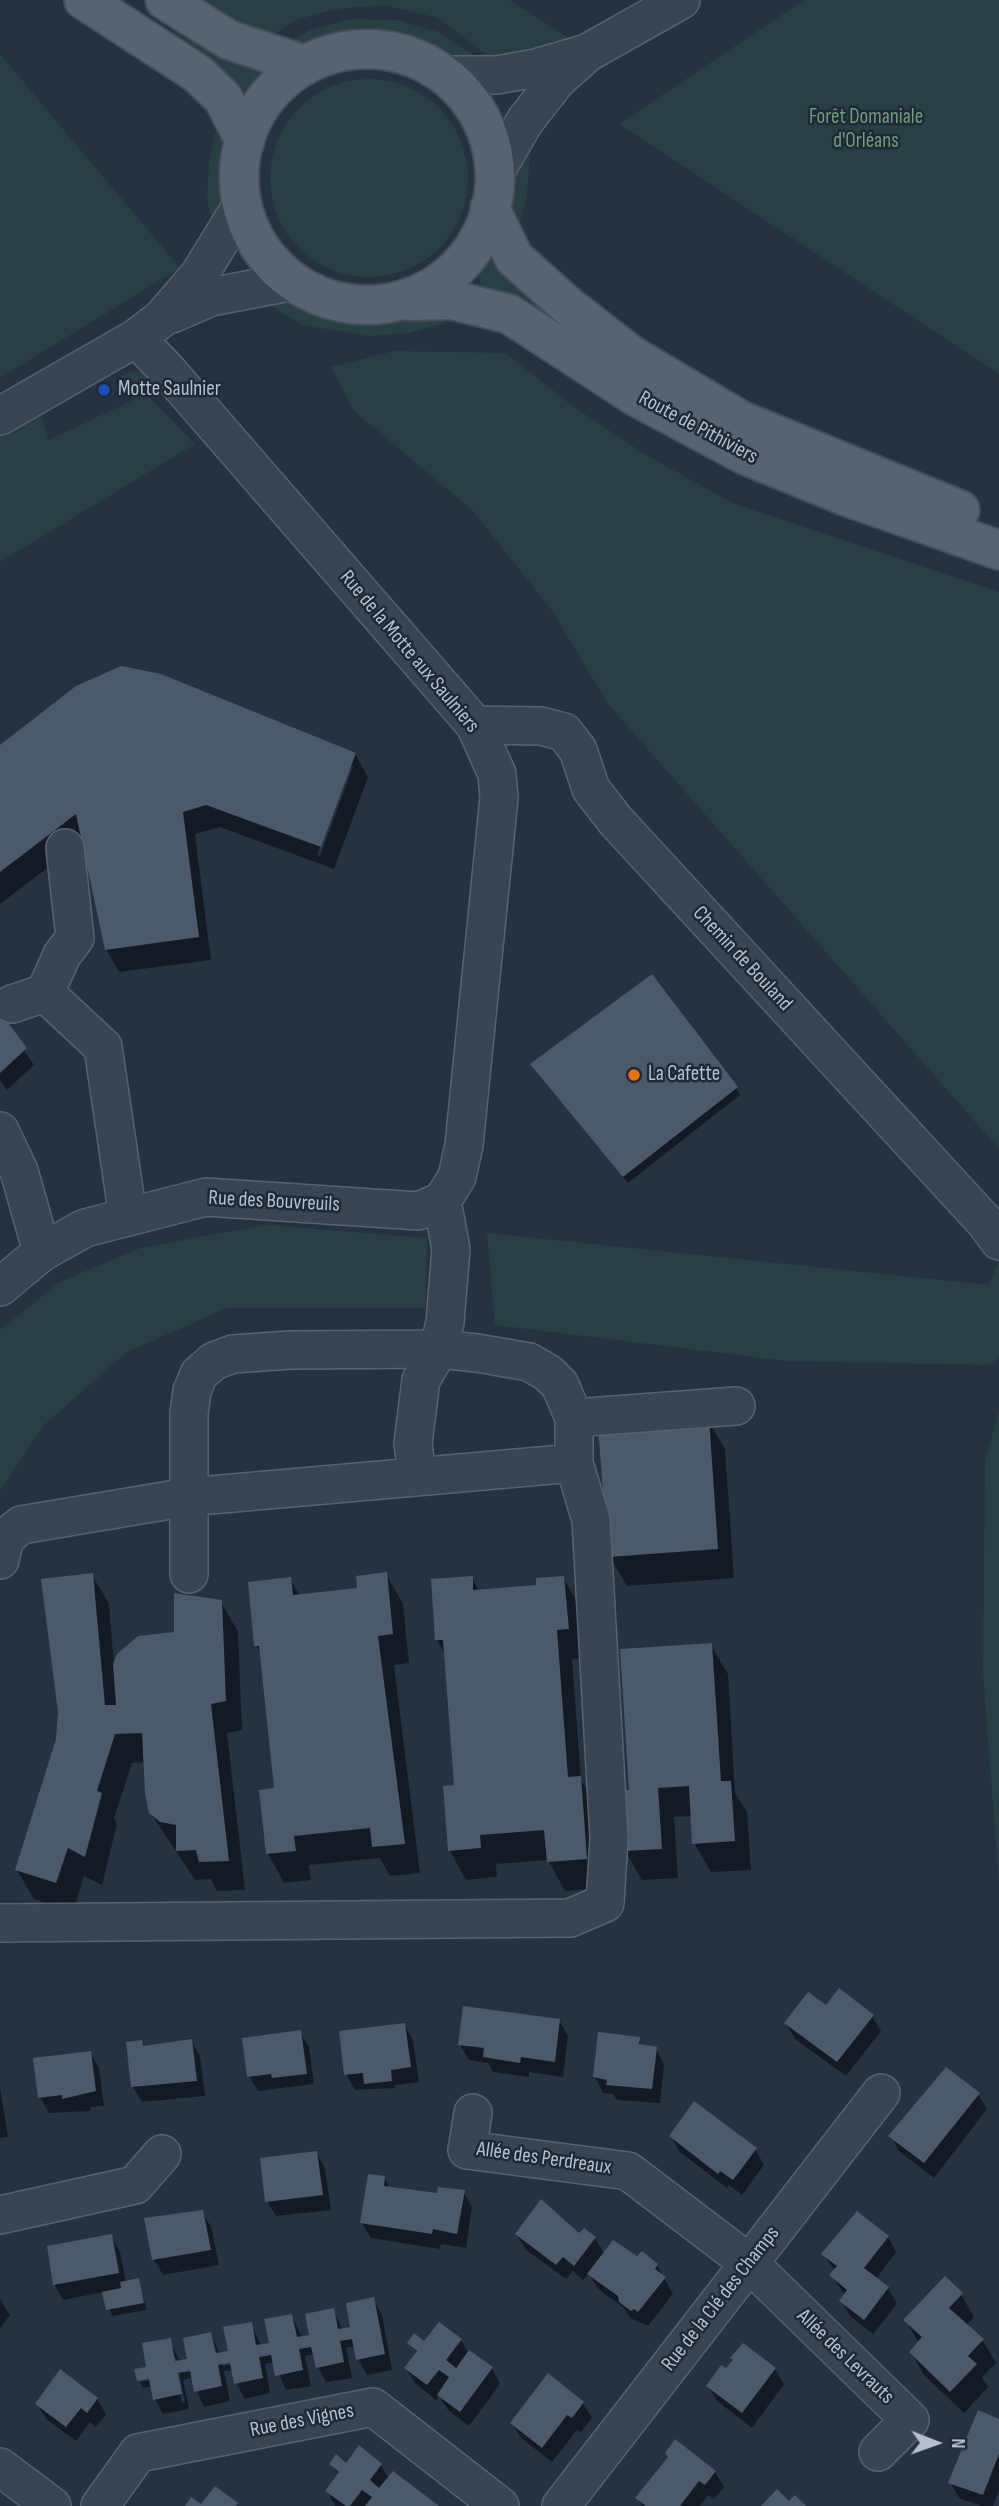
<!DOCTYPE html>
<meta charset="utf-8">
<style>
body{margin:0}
#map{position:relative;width:999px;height:2506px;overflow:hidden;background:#263242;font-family:"Sofia Sans Condensed",sans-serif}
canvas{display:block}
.north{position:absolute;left:901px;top:2408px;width:70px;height:70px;-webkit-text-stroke:5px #1f2937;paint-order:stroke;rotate:91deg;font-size:19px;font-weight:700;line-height:28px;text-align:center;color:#b7bfcc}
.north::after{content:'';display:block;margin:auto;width:24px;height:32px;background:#b7bfcc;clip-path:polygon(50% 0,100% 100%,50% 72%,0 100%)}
</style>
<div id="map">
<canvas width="999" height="2506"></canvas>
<div class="north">N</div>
</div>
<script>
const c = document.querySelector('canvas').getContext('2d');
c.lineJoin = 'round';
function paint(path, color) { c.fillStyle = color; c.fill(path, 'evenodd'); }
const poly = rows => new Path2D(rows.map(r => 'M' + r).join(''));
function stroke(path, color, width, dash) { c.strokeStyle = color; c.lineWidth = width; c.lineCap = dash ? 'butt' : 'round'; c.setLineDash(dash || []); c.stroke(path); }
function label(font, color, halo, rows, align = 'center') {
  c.font = font + ' "Sofia Sans Condensed",sans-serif'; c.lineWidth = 5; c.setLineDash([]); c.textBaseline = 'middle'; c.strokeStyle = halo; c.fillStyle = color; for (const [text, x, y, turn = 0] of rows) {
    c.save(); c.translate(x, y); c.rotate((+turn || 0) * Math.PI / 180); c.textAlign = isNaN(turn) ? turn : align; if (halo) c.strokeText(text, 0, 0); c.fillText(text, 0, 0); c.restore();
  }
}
paint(poly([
 [196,0,510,0,573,41,493,60,438,18,385,5,336,9,299,19,267,38,260,38],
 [804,0,999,0,999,374,619,124],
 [351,19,396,20,439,32,472,54,483,66,454,62,415,43,380,37,350,39,302,48,283,44,310,30],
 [181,21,268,67,270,76,250,102,170,37],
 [0,54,180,268,0,378],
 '270 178a99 99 0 1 1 198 0a99 99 0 1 1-198 0Z',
 [217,127,229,142,226,205,214,229,207,199,209,162],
 [531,142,527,195,517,232,510,219,506,199,510,174],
 [499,248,568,315,560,327,481,284,477,274],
 [288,297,329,313,368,319,459,307,445,323,409,333,368,336,302,325,265,302],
 [394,351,506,353,574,407,643,453,732,503,999,592,999,1149,608,704,553,612,472,510,354,411,331,367],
 [131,371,144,372,157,386,147,395,195,444,0,562,0,430,40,411,49,440,133,400,121,376],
 [265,1225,427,1238,426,1308,227,1308,127,1352,43,1426,0,1491,0,1330,60,1282,140,1248],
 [487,1233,989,1285,999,1260,999,1358,989,1365,787,1361,495,1325],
 [999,1412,999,1883,983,1673,985,1461]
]), '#284043');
paint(poly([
 [0,747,355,754,368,777,334,869,220,827,195,834,211,960,119,972,106,949,83,841,0,904],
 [349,767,353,767,320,856,317,855],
 [0,1015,34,1065,7,1090,0,1080],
 [537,1072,736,1088,740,1095,628,1183],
 [708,1420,725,1449,734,1578,627,1586,610,1557],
 [386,1574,403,1604,409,1663,394,1665,420,1873,390,1876,380,1858,309,1865,311,1880,284,1883,268,1854,276,1790,261,1655,256,1645,290,1579,300,1596,359,1590],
 [92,1575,109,1604,114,1665,176,1633,221,1602,238,1632,242,1730,227,1733,245,1890,217,1891,211,1879,195,1880,150,1812,145,1762,132,1763,114,1818,117,1824,102,1885,84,1876,73,1912,34,1899,17,1870,57,1739],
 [472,1578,479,1591,538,1587,563,1578,580,1607,584,1658,572,1659,581,1780,597,1807,603,1888,565,1891,548,1860,496,1864,497,1877,466,1880,450,1851,456,1786,446,1656,437,1640],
 [711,1645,728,1674,735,1793,747,1812,751,1870,711,1872,694,1843,692,1816,674,1817,678,1878,642,1880,625,1851,631,1791],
 [872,2016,881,2031,846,2076,795,2039,786,2023],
 [559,2020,568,2036,563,2077,529,2072,529,2077,493,2072,488,2063,469,2060,460,2045],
 [404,2024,413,2040,419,2082,395,2085,395,2088,355,2090,346,2074],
 [300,2032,309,2047,314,2084,258,2091,249,2076],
 [638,2039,643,2047,656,2049,664,2064,660,2103,617,2100,613,2094,603,2093,595,2077],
 [191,2041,200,2056,205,2096,142,2102,133,2087,141,2042,144,2048],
 [90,2052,99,2068,104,2106,90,2107,91,2111,49,2113,40,2097],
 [0,2087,8,2137,0,2138],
 [978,2094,987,2109,934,2178,899,2151,891,2136],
 [671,2136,755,2149,764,2165,742,2195,729,2185,727,2188,680,2152],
 [316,2152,325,2168,331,2210,276,2216,267,2201],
 [384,2178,390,2188,439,2195,464,2192,472,2207,466,2248,441,2244,440,2249,371,2238,362,2223],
 [202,2212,211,2227,219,2265,163,2275,154,2260,146,2219],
 [584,2230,595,2238,604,2254,657,2265,673,2294,648,2326,630,2318,624,2308,598,2289,589,2274,583,2280,573,2271,566,2279,526,2250,517,2235,579,2235],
 [111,2236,120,2252,126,2283,138,2280,147,2310,112,2316,104,2292,63,2300,54,2284],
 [888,2237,896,2252,876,2279,888,2288,897,2304,873,2334,850,2316,841,2301,845,2295,831,2275,835,2271,823,2254],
 [961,2294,974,2317,966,2326,983,2341,996,2363,982,2377,988,2387,964,2413,924,2375,911,2352,919,2343,905,2320],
 [0,2299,10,2315,0,2328],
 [373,2299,382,2315,392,2370,367,2375,358,2359,355,2346,346,2348,352,2378,326,2382,318,2367,315,2354,305,2356,311,2386,286,2390,274,2362,265,2364,270,2393,245,2399,236,2383,233,2370,224,2371,230,2401,204,2407,191,2378,183,2380,189,2409,163,2414,155,2399,152,2386,143,2388,140,2382,158,2379,146,2369,170,2340,180,2362,186,2361,211,2334,220,2354,227,2353,251,2323,261,2346,271,2344,292,2315,302,2338,311,2336,333,2310,343,2330,352,2328],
 [176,2358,185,2402,182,2403,173,2359],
 [222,2362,239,2363,222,2366],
 [461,2340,469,2354,492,2368,500,2384,469,2426,448,2410,439,2396,436,2400,415,2383,406,2368,417,2353,409,2343],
 [775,2369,784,2384,752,2428,717,2401,708,2386,726,2371],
 [97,2399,106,2415,96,2427,90,2422,76,2441,46,2419,37,2404],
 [583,2403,592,2418,581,2432,577,2430,552,2462,521,2438,512,2423],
 [999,2421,999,2491,993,2506,982,2506,959,2498,950,2482],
 [331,2465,381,2465,389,2479,437,2506,335,2506,327,2491,339,2475],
 [715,2472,724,2487,714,2499,708,2495,700,2506,642,2506,637,2498]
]), '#0007');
paint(poly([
 [121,666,161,674,356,753,321,847,206,805,183,812,199,937,105,950,76,814,0,872,0,745,76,686],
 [652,974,738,1087,623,1177,530,1064],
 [0,1012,27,1048,0,1073],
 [709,1418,718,1549,608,1557,598,1427],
 [387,1572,393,1634,378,1636,405,1844,372,1847,370,1828,294,1836,296,1851,266,1854,259,1790,274,1788,259,1646,254,1646,248,1582,291,1577,293,1595,357,1588,356,1576],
 [93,1573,105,1705,116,1705,113,1664,117,1654,138,1636,174,1632,174,1593,222,1600,226,1701,211,1704,229,1861,199,1862,196,1850,176,1851,176,1825,160,1822,149,1813,145,1793,142,1733,115,1734,97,1791,102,1793,85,1857,68,1848,56,1883,15,1870,56,1739,58,1712,41,1579],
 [473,1576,473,1590,536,1585,536,1578,564,1576,569,1629,557,1630,568,1777,581,1776,587,1859,547,1862,544,1830,480,1835,481,1848,448,1851,443,1786,454,1785,443,1640,435,1640,431,1579],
 [712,1643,721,1781,731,1781,735,1841,692,1844,689,1786,658,1788,662,1849,623,1851,619,1790,629,1790,620,1649],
 [839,1988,874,2015,837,2062,784,2023,808,1992,826,2005],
 [463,2006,560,2019,555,2062,521,2057,520,2063,483,2057,484,2048,458,2045],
 [405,2023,411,2067,391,2070,392,2081,364,2084,363,2073,344,2075,339,2031],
 [301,2030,307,2074,272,2078,271,2074,247,2077,242,2038],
 [598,2032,640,2037,639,2044,657,2047,652,2089,606,2085,607,2080,593,2077],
 [192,2039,197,2081,131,2087,126,2042,142,2040,143,2046],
 [91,2051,96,2091,62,2099,62,2095,38,2098,33,2058],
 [946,2067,980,2093,924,2163,888,2136],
 [694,2101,757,2148,733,2180,720,2171,718,2174,669,2136],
 [317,2151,323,2195,265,2202,260,2158],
 [368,2174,385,2176,384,2186,437,2193,438,2187,465,2190,457,2234,433,2229,432,2234,360,2223],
 [541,2199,579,2233,584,2228,596,2237,574,2266,563,2257,556,2265,515,2234],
 [203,2210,211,2250,152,2260,144,2218],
 [857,2211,889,2236,864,2268,889,2287,864,2320,839,2301,847,2290,829,2275,837,2266,821,2254],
 [112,2234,119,2273,53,2285,47,2246],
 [613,2240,637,2256,642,2251,658,2264,655,2269,666,2277,638,2312,634,2309,631,2311,619,2302,618,2296,587,2274],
 [945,2276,963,2293,949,2308,984,2339,968,2356,977,2364,950,2392,909,2352,922,2337,903,2320],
 [139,2278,144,2303,106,2310,102,2292,121,2288,120,2282],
 [374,2297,385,2354,356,2360,352,2339,340,2341,344,2362,316,2368,311,2347,299,2349,303,2370,275,2376,271,2355,259,2357,263,2378,234,2384,230,2363,218,2365,222,2386,194,2392,190,2371,178,2373,182,2394,153,2400,149,2379,137,2381,134,2369,146,2367,142,2343,171,2338,175,2361,187,2359,183,2338,211,2332,216,2353,228,2351,223,2327,252,2322,256,2345,269,2343,264,2319,292,2314,297,2337,309,2335,305,2314,334,2308,338,2329,350,2327,346,2303],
 [439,2322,462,2339,446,2360,456,2368,469,2350,493,2367,460,2412,437,2395,449,2377,439,2370,427,2385,404,2368,417,2351,407,2343,414,2333,424,2341],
 [743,2343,776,2368,742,2413,706,2386,721,2365,726,2368,733,2360,730,2358],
 [60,2369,98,2398,87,2413,81,2408,66,2427,35,2404],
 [548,2373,584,2402,572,2418,567,2415,542,2448,510,2423],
 [978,2410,999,2419,999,2454,983,2495,948,2483],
 [675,2439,716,2471,705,2485,699,2481,680,2506,646,2506,635,2498,668,2457,665,2453],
 [359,2445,382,2464,370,2480,379,2488,393,2471,439,2506,365,2506,372,2497,362,2490,350,2506,346,2506,325,2491,339,2472,329,2464,336,2454,346,2463],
 [215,2486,238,2503,236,2506,185,2506,191,2497,201,2504],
 [777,2489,789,2501,795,2495,806,2506,761,2506]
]), '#4c596b');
const minor = poly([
 [443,75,497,75,536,68,587,53,681,0],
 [494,174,525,121,557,80,584,56],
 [172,314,211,297,294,281],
 [136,338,167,370,475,725,497,774,499,798,464,1145,457,1177,442,1201],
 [0,416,136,338,161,319,199,275,242,205],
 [475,725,541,726,564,732,578,750,591,789,615,820,985,1222,999,1241],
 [45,993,62,955,75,938,65,848],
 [12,1004,45,993,103,1047,128,1217],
 [0,1131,19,1171,42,1252],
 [0,1287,42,1252,85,1228,206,1197,418,1211,442,1201],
 [417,1475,413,1443,421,1380,439,1349,445,1322,451,1249,442,1201],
 [0,1560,5,1538,21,1525,188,1497,574,1463],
 [189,1574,189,1413,192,1391,199,1374,214,1361,233,1354,290,1350,439,1349,477,1353,529,1362,548,1373,560,1385,574,1418],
 [0,1923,570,1918,605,1903,609,1838,591,1520,574,1463,574,1418,736,1406],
 [473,2113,467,2150,628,2171,749,2263,910,2420,878,2452],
 [0,2215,135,2185,162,2154],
 [0,2467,52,2506],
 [100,2506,138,2453,373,2407,500,2506],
 [561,2506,881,2093]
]);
const major = poly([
 [84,0,198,74,223,98,245,141],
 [165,0,229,40,302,64],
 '239 177a128 128 0 1 1 256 0a128 128 0 1 1-256 0Z',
 [490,208,514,258,568,306,631,355,742,421,960,510],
 [409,301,452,300,509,314,635,396,745,455,845,496,999,550]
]);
stroke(minor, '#58626f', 40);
stroke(major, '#444d5b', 42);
stroke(minor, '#3a4452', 37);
stroke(major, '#586372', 38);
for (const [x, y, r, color] of [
 [104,390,7,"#1a4fb4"],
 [634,1075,7,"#e8710a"]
]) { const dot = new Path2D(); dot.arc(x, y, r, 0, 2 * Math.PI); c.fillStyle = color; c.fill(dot); stroke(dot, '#1f2937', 2.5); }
label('21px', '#6e9d79', '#1f2937', [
 ["Forêt Domaniale",866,118],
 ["d'Orléans",866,142]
]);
label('21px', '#b7bfcc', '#1f2937', [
 ["Motte Saulnier",118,390],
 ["La Cafette",648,1075]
], 'left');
label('21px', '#b7bfcc', '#1f2937', [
 ["Route de Pithiviers",698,428,28],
 ["Rue de la Motte aux Saulniers",409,652,50],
 ["Chemin de Bouland",742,959,47],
 ["Rue des Bouvreuils",274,1202,3],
 ["Allée des Perdreaux",544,2159,8],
 ["Rue de la Clé des Champs",721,2299,-52],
 ["Allée des Levrauts",845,2357,44],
 ["Rue des Vignes",302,2421,-11]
]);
</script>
